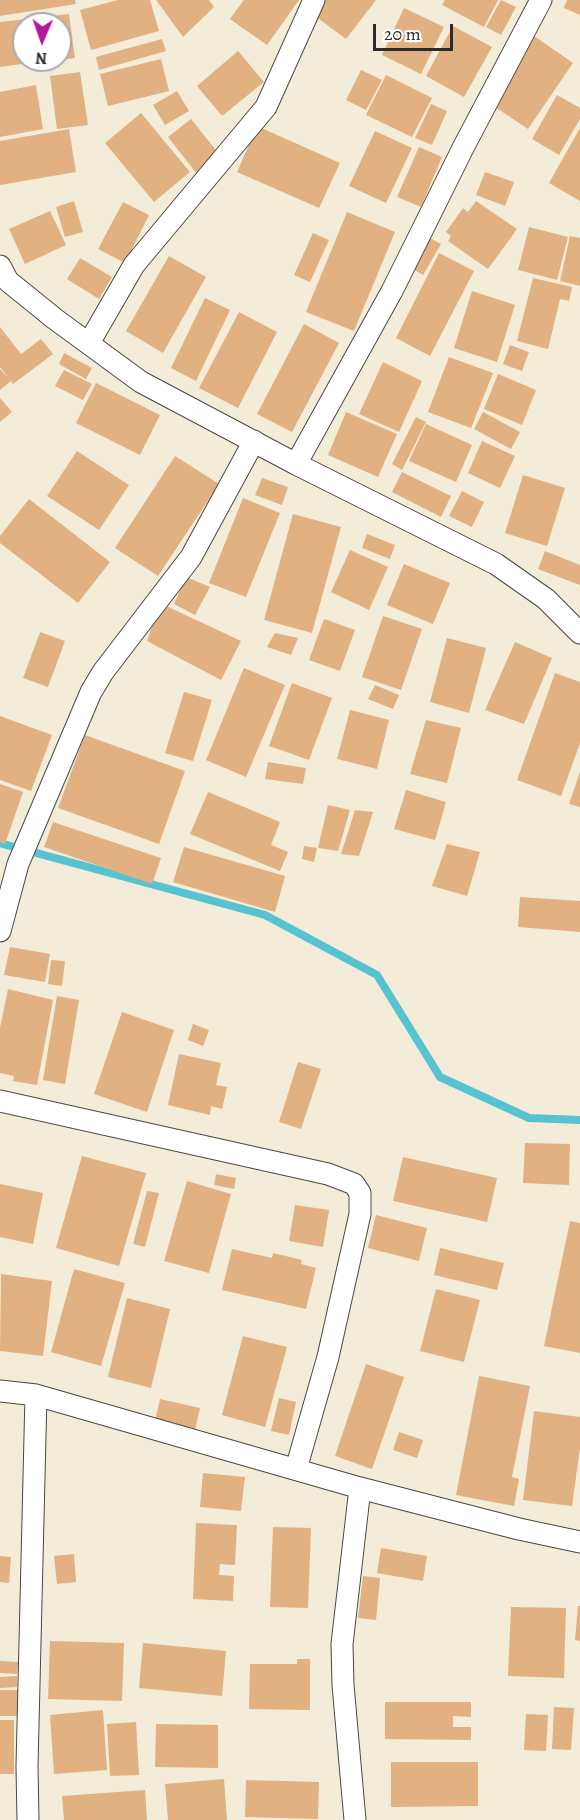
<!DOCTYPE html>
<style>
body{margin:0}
#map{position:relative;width:580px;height:1820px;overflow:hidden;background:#f3ecd8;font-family:Alegreya,serif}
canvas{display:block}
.north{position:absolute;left:12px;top:12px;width:60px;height:60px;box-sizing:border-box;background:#fff;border:2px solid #aaa;border-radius:50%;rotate:182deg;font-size:16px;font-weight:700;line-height:24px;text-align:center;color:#2b2b2b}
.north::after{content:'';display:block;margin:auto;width:21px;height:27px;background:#b5179e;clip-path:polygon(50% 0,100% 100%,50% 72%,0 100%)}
.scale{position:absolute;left:373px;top:24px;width:80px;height:27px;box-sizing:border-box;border:3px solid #2b2b2b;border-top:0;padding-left:8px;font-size:18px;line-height:21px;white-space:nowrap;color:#2b2b2b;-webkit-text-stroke:4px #fff;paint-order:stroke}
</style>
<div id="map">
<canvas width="580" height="1820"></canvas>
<div class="north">N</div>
<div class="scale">20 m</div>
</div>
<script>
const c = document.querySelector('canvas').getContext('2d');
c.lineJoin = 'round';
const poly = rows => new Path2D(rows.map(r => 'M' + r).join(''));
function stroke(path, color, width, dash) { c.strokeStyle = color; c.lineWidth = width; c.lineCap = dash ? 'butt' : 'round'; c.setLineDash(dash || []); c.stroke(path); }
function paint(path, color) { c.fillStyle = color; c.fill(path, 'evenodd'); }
stroke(poly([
 [0,843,265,915,377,975,440,1077,529,1118,580,1120]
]), '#57c3d0', 8);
paint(poly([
 [0,0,75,0,76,4,0,16],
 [118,0,150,0,159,31,91,50,80,10],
 [156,0,209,0,214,7,183,37],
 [244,0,299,0,267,45,230,19],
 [321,0,376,0,346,39,311,13],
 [445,0,498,0,484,27,442,5],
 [501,0,516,7,501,35,486,27],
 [567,0,580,0,580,15,564,8],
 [404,8,444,27,421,74,382,55],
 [69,14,75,58,60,60,60,24,24,24,24,60,44,61,0,67,0,22],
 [453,26,492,47,464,97,426,76],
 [534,36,573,63,528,129,489,103],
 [162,39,166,51,99,70,96,57],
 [238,51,264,82,222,116,197,86],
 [161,59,169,91,108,106,100,74],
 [361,70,382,80,366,110,346,100],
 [80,72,88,125,57,129,50,76],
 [386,75,432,98,412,137,366,115],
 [36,85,43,129,0,137,0,92],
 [177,91,189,111,165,125,153,105],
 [557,95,580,108,580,119,559,155,532,139],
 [431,104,447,111,432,145,415,138],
 [141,113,190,172,154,202,105,143],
 [191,119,220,155,197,174,168,137],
 [257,126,340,163,319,208,237,172],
 [580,128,580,201,549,183],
 [69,129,76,172,0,185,0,141],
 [375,131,412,148,386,203,349,186],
 [419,147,442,157,421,207,397,197],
 [485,172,514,182,505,206,476,195],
 [74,201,83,232,65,237,56,207],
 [476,201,517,229,488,269,448,241,451,236,446,232,463,208,468,212],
 [123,202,149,215,125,263,98,249],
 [50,211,66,245,25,264,9,229],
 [347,212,395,232,354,331,306,312],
 [529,227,568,237,557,280,518,270],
 [313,233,329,240,310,282,294,275],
 [570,236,580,238,580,286,560,281],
 [428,237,441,244,423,275,411,268],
 [439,253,474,271,430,356,396,338],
 [169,256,206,277,163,353,126,331],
 [80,258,112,277,99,299,67,279],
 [533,278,572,287,569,301,560,299,548,349,517,341],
 [472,291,515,305,497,362,454,348],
 [205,298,230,310,196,381,171,368],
 [239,312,277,332,238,408,199,388],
 [304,324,339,343,292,432,257,414],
 [0,327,21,354,41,339,53,354,13,384,11,381,0,390,0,369,9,378,0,367],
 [510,345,529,352,522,371,503,364],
 [64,353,92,368,86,379,59,364],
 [449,357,493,373,471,428,428,412],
 [383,362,422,381,399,432,359,414],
 [64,370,92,384,83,400,55,386],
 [498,374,536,390,522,425,484,409],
 [96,383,160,415,140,455,76,423],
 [0,398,12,412,0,422],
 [346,412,397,434,378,477,328,455],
 [483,412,520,432,511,449,474,429],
 [416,417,426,422,402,470,392,464],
 [426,424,472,445,456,482,409,461],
 [482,441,515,456,500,488,468,473],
 [77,451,129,485,99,530,47,496],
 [175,456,219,484,158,576,115,548],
 [402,472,451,496,441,517,392,492],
 [523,475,565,488,547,546,505,533],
 [262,478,288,487,282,505,255,495],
 [462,491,484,502,472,527,449,516],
 [243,498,280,513,246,597,209,583],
 [29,499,110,562,78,603,0,543,0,536],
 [293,514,341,527,312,633,264,620],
 [367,534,395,545,390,559,362,548],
 [350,550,388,567,369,610,331,592],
 [545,551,580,565,580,585,538,569],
 [404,564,450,583,433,624,387,605],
 [186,577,210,587,195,615,174,604],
 [160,603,241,641,221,680,147,641],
 [383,616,422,629,401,690,362,677],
 [324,619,355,630,340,671,309,660],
 [40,632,65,641,48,687,23,678],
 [275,633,298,638,291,655,267,647],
 [447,638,486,648,469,713,430,702],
 [515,642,552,658,524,724,485,710],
 [244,668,285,685,246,777,206,760],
 [555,673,580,682,580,743,561,796,517,780],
 [292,683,332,698,309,760,269,746],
 [375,685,399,695,393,709,368,699],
 [184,692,212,700,193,761,165,753],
 [350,710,389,720,377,769,337,759],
 [0,716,52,735,31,791,0,780],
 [426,720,461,728,447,783,410,774],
 [85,735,185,771,159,844,58,808],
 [268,762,306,768,303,784,265,779],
 [580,772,580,807,569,804],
 [0,784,23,792,5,844,0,842],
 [406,790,446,802,435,840,394,829],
 [208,792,280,822,271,845,288,852,280,871,190,834],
 [328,805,350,810,338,851,318,848],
 [355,810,373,812,359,856,341,854],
 [53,822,161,858,152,884,44,847],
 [447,844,480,852,467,896,432,886],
 [304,846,317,848,314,862,302,859],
 [184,847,285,876,275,912,173,882],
 [520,897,580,901,580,932,518,927],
 [10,947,50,954,45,982,4,975],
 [51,960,65,961,62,986,48,984],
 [8,989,53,1000,37,1085,13,1081,14,1076,0,1073,0,1028],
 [57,996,79,1000,65,1084,43,1080],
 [122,1012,174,1030,147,1112,94,1094],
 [193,1024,209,1030,203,1046,188,1040],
 [179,1054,221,1063,216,1085,227,1087,222,1109,211,1106,210,1115,168,1105],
 [298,1062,321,1069,301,1129,279,1122],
 [525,1143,570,1144,569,1185,523,1183],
 [82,1156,146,1173,119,1266,56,1248],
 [403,1157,497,1178,487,1222,393,1201],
 [216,1174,236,1178,234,1189,214,1185],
 [187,1181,231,1194,209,1273,164,1261],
 [0,1184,43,1193,33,1244,0,1237],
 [147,1191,159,1193,145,1247,133,1244],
 [295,1205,329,1210,323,1247,289,1241],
 [376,1215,427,1228,419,1261,368,1248],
 [570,1221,580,1223,580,1353,544,1346],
 [440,1248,504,1263,497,1290,434,1275],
 [232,1249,272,1258,273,1253,302,1260,301,1264,316,1268,306,1309,222,1290],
 [74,1269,125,1283,101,1366,51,1352],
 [1,1274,52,1281,43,1356,0,1351],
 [436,1289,480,1300,464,1362,420,1351],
 [127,1298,170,1309,151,1388,108,1377],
 [243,1336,287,1347,265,1427,222,1415],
 [366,1364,404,1377,372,1469,335,1456],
 [479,1376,530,1386,512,1477,519,1479,514,1506,456,1495],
 [279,1398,296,1402,289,1435,271,1431],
 [160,1399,200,1408,195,1430,155,1422],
 [534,1411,580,1417,580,1448,572,1506,523,1500],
 [399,1432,423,1440,417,1458,393,1450],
 [203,1473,245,1477,241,1511,200,1507],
 [196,1523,237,1525,235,1565,220,1564,219,1575,234,1576,233,1601,193,1599],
 [273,1527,311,1528,308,1608,270,1607],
 [381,1548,427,1556,423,1581,377,1573],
 [74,1554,76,1582,57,1584,54,1556],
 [0,1556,11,1557,9,1583,0,1582],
 [363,1576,380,1578,376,1620,358,1618],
 [578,1606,580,1606,580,1641,575,1640],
 [511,1607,566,1608,564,1678,508,1676],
 [50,1641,124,1643,122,1701,48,1699],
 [143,1643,226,1651,222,1696,139,1688],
 [297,1659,310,1659,310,1710,249,1709,250,1664,297,1664],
 [0,1661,18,1662,17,1674,0,1673],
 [17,1676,17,1687,0,1688,0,1677],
 [0,1690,20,1690,19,1716,0,1716],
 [385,1702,471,1702,471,1717,453,1716,453,1727,471,1727,471,1740,385,1739],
 [554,1707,574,1708,571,1750,552,1749],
 [103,1710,107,1770,54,1774,50,1715],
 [526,1714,548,1715,546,1751,524,1750],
 [0,1720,14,1720,14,1774,0,1774],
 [136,1722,139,1775,110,1776,107,1724],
 [156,1724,218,1725,218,1768,155,1767],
 [391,1762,478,1762,478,1806,391,1807],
 [224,1779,227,1820,168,1820,165,1784],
 [246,1780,319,1782,318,1819,245,1817],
 [145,1790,147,1820,64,1820,62,1796]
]), '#e1b181');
const street = poly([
 [0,266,8,281,55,319,141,382,296,464,496,564,546,599,580,633],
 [89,343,134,265,266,107,314,0],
 [296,464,392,291,464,146,541,0],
 [0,931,18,864,91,692,103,672,191,557,254,441],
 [0,1101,328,1174,354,1184,360,1193,360,1214,328,1357,296,1469],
 [0,1391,36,1395,360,1488,519,1529,580,1542],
 [28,1820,27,1766,36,1395],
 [355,1820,343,1685,342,1644,360,1488]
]);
stroke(street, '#494845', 23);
stroke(street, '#fff', 21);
</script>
